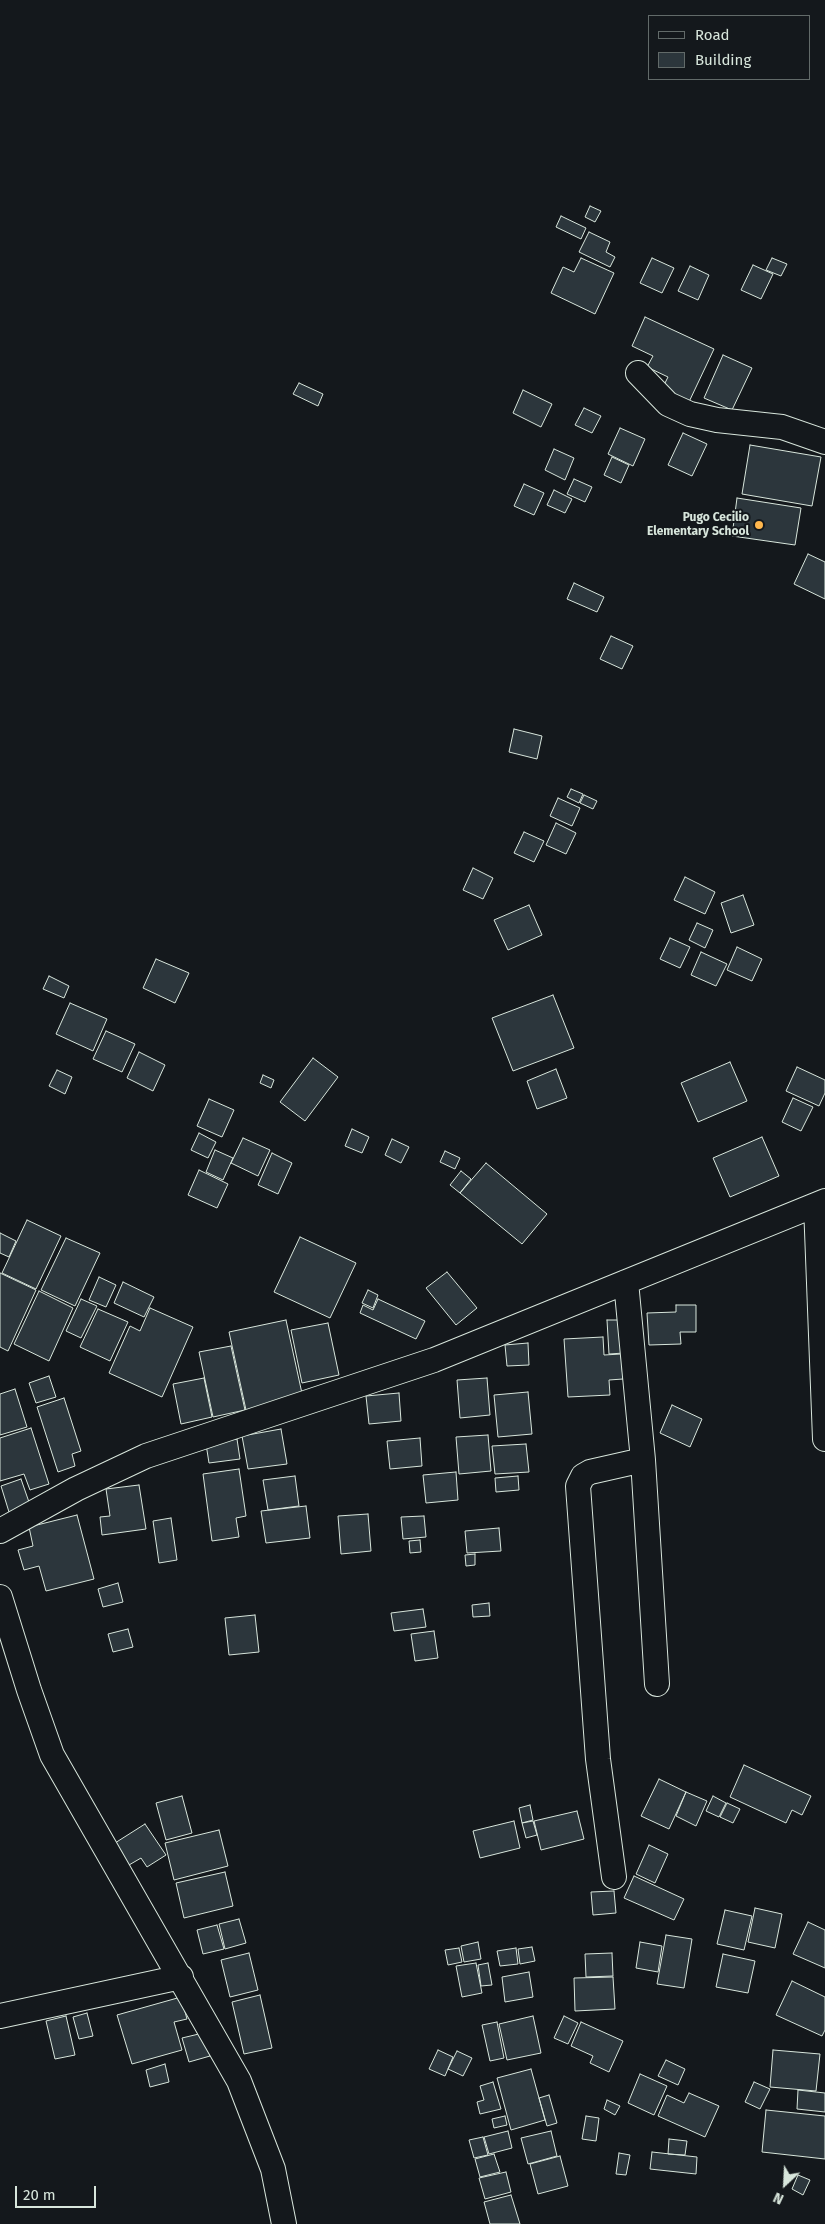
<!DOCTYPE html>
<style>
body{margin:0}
#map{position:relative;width:825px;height:2224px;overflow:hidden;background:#14181c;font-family:"Fira Sans",sans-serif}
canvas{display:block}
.legend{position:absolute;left:648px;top:15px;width:162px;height:65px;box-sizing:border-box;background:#14181c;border:1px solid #626a69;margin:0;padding:6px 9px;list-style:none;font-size:15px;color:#d8e6dc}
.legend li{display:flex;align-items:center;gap:10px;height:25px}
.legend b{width:25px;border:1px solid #626a69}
.north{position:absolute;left:760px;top:2159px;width:50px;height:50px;-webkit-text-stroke:4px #14181c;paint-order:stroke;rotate:205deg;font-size:14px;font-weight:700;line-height:20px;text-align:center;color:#d8e6dc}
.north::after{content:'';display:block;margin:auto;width:18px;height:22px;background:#d8e6dc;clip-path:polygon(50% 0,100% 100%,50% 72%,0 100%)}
.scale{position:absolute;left:15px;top:2186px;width:81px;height:22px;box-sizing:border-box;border:2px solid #d8e6dc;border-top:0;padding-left:6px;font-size:15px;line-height:18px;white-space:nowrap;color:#d8e6dc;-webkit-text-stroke:4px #14181c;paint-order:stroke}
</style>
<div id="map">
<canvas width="825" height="2224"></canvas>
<ul class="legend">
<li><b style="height:6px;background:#14181c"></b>Road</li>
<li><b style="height:14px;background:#2c363c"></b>Building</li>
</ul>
<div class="north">N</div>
<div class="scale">20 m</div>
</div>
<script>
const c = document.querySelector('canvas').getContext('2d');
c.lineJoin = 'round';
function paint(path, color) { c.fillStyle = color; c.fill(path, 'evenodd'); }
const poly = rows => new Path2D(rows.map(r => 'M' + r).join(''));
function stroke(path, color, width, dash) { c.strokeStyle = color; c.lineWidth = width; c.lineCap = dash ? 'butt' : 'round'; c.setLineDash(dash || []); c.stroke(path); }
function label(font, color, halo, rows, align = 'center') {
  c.font = font + ' "Fira Sans",sans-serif'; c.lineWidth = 4; c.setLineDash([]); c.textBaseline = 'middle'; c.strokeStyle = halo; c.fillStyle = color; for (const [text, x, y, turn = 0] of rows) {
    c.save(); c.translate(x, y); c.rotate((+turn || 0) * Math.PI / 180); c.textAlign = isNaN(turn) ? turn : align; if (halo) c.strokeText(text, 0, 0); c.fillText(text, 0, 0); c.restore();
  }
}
const building = poly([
 [590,206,601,211,595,222,585,217,590,206],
 [561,216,586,228,581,239,556,227,561,216],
 [589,232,610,242,606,252,615,257,610,267,579,252,589,232],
 [581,258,614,273,595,314,551,293,563,267,574,272,581,258],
 [652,258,674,268,662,293,640,283,652,258],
 [772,258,787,264,781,276,766,270,772,258],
 [753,265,773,274,761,299,741,290,753,265],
 [690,266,709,275,698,300,678,291,690,266],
 [645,317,714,349,688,404,661,391,668,377,647,367,653,356,632,346,645,317],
 [723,355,752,368,732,410,704,398,723,355],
 [299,383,323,394,318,406,293,394,299,383],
 [523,390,552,404,541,427,513,413,523,390],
 [584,408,601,416,592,433,575,425,584,408],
 [620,428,645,439,633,466,608,454,620,428],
 [683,433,707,444,692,476,668,465,683,433],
 [750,445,821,457,812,506,742,494,750,445],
 [554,449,574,458,565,480,545,470,554,449],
 [612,457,629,465,621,483,604,475,612,457],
 [574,479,592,487,585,502,567,494,574,479],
 [524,484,544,493,534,515,514,506,524,484],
 [554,490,572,499,565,513,547,505,554,490],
 [737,498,801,508,795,545,732,536,737,498],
 [808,554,825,562,825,599,794,584,808,554],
 [574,583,604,597,597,612,567,599,574,583],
 [611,636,633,646,622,669,600,659,611,636],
 [514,729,542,736,537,759,509,752,514,729],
 [571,789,583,794,579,803,567,797,571,789],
 [584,795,597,801,593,809,580,803,584,795],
 [558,798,580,808,572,826,550,816,558,798],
 [556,823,576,833,566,854,546,845,556,823],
 [524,832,544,841,534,862,514,853,524,832],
 [473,868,493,878,483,899,463,890,473,868],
 [685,877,715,892,705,914,674,900,685,877],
 [743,895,754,925,731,933,721,903,743,895],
 [529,905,542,935,508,950,494,920,529,905],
 [697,923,713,930,705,948,689,940,697,923],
 [670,938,690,947,680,968,660,959,670,938],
 [737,947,762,959,752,981,727,970,737,947],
 [701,952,727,964,716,986,691,975,701,952],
 [156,959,189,973,175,1003,143,988,156,959],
 [49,976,69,986,64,998,43,989,49,976],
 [553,995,574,1048,513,1071,492,1018,553,995],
 [70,1003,107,1019,93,1051,56,1034,70,1003],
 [106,1031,135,1044,122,1072,93,1059,106,1031],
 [139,1052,165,1065,153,1091,127,1078,139,1052],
 [313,1058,338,1077,305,1121,280,1102,313,1058],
 [730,1062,747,1101,698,1122,681,1083,730,1062],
 [797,1067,825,1080,825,1093,819,1106,786,1091,797,1067],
 [556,1069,567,1098,537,1109,527,1081,556,1069],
 [57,1070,72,1077,65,1094,49,1086,57,1070],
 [263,1075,274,1080,271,1088,260,1083,263,1075],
 [793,1098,813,1107,801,1131,782,1122,793,1098],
 [209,1099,234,1110,222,1137,197,1126,209,1099],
 [352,1129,369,1137,362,1153,345,1146,352,1129],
 [199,1133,216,1142,208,1158,191,1150,199,1133],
 [762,1137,779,1176,730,1197,713,1158,762,1137],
 [243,1138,270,1150,258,1176,231,1163,243,1138],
 [392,1139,409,1147,401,1163,385,1155,392,1139],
 [215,1150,233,1158,223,1180,206,1172,215,1150],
 [445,1151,460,1158,455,1169,440,1162,445,1151],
 [272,1153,292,1163,278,1194,258,1185,272,1153],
 [486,1163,547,1214,522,1244,460,1193,486,1163],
 [199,1170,228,1184,217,1208,188,1195,199,1170],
 [461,1171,471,1179,460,1193,450,1185,461,1171],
 [27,1220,61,1236,36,1289,2,1273,27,1220],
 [0,1233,16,1241,9,1257,0,1253,0,1233],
 [300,1237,356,1263,330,1318,274,1292,300,1237],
 [66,1238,100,1253,75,1306,41,1290,66,1238],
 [447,1272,477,1308,456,1325,426,1288,447,1272],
 [0,1273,36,1290,8,1351,0,1347,0,1273],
 [99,1277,116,1285,106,1307,89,1300,99,1277],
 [123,1282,154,1297,144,1317,114,1303,123,1282],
 [368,1290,378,1295,373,1308,362,1303,368,1290],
 [39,1291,73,1308,49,1361,14,1344,39,1291],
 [81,1299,97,1306,81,1338,66,1331,81,1299],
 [378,1299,425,1321,416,1339,360,1313,363,1305,373,1310,378,1299],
 [676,1305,696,1305,696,1332,680,1332,681,1344,649,1345,647,1313,676,1312,676,1305],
 [150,1308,193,1327,162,1397,109,1373,130,1326,140,1331,150,1308],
 [98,1309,128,1322,110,1361,80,1347,98,1309],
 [286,1320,303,1398,246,1410,229,1332,286,1320],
 [607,1320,621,1320,624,1353,609,1354,607,1320],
 [328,1323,339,1375,302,1383,291,1330,328,1323],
 [603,1337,604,1355,621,1354,623,1379,609,1380,610,1395,568,1397,564,1339,603,1337],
 [528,1343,529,1365,507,1366,505,1345,528,1343],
 [231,1346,245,1410,213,1417,199,1352,231,1346],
 [49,1376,56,1397,36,1403,29,1383,49,1376],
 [204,1378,212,1417,181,1424,173,1384,204,1378],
 [487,1378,490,1415,460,1418,457,1380,487,1378],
 [15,1389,27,1427,0,1435,0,1394,15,1389],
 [528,1392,532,1434,498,1437,494,1395,528,1392],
 [399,1393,401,1421,369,1424,366,1396,399,1393],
 [64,1398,81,1451,72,1454,75,1466,58,1472,37,1407,64,1398],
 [672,1405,702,1419,690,1447,660,1433,672,1405],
 [31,1428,49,1484,30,1490,24,1474,0,1481,0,1438,31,1428],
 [281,1429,287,1464,248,1469,242,1436,281,1429],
 [488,1435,491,1471,459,1474,456,1437,488,1435],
 [420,1438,422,1466,390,1469,387,1441,420,1438],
 [237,1439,240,1459,209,1463,206,1444,237,1439],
 [526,1444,529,1472,495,1474,492,1446,526,1444],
 [239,1469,246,1516,236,1518,239,1537,212,1541,203,1474,239,1469],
 [456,1472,458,1500,426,1503,423,1475,456,1472],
 [295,1476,299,1506,268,1510,263,1480,295,1476],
 [518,1476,519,1490,496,1492,495,1478,518,1476],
 [21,1479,30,1505,9,1512,1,1486,21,1479],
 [139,1485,146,1529,102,1535,100,1517,110,1516,106,1489,139,1485],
 [306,1506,310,1538,266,1543,261,1511,306,1506],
 [368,1514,371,1551,341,1554,338,1516,368,1514],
 [77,1515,94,1579,46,1591,39,1566,24,1570,18,1550,33,1546,29,1527,77,1515],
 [424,1516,426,1537,403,1539,401,1517,424,1516],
 [171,1518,177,1560,159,1563,153,1521,171,1518],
 [499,1528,501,1551,467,1553,465,1531,499,1528],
 [420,1540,421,1552,410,1553,409,1541,420,1540],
 [475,1554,475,1565,466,1566,465,1555,475,1554],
 [118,1583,123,1602,103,1607,98,1589,118,1583],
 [489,1603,490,1616,473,1617,472,1605,489,1603],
 [423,1609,426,1627,394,1631,391,1613,423,1609],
 [255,1615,259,1652,229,1655,225,1618,255,1615],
 [128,1629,133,1647,113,1652,108,1634,128,1629],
 [434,1631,438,1658,415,1661,411,1634,434,1631],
 [744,1765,811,1796,802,1815,792,1810,786,1823,730,1797,744,1765],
 [659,1779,686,1792,669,1829,641,1816,659,1779],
 [686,1792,707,1801,696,1826,676,1816,686,1792],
 [182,1796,192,1833,166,1840,156,1803,182,1796],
 [713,1796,726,1803,719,1817,706,1811,713,1796],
 [727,1803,740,1809,733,1823,720,1817,727,1803],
 [530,1805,533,1820,522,1823,519,1808,530,1805],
 [577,1811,584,1839,541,1850,534,1821,577,1811],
 [514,1821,520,1848,480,1858,473,1831,514,1821],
 [533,1821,537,1835,526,1838,522,1823,533,1821],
 [145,1824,166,1855,147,1867,141,1858,129,1865,115,1843,145,1824],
 [219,1830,228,1866,174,1880,165,1843,219,1830],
 [649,1845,668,1854,655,1883,636,1874,649,1845],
 [225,1872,233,1906,184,1918,176,1883,225,1872],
 [634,1876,684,1899,674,1920,624,1898,634,1876],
 [614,1891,616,1913,593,1915,591,1892,614,1891],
 [755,1908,782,1914,775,1948,748,1942,755,1908],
 [725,1910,752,1916,744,1950,717,1944,725,1910],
 [239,1919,246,1943,225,1949,219,1924,239,1919],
 [808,1922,825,1930,825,1968,793,1954,808,1922],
 [217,1925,224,1949,203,1954,197,1930,217,1925],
 [666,1935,692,1939,684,1988,657,1984,666,1935],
 [478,1942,481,1959,464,1962,461,1946,478,1942],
 [640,1942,662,1946,658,1972,636,1968,640,1942],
 [532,1947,535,1961,520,1964,518,1949,532,1947],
 [459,1948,462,1962,448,1965,445,1950,459,1948],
 [516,1948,518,1964,500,1966,497,1951,516,1948],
 [249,1953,258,1990,230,1997,221,1960,249,1953],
 [612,1953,613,1976,586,1977,585,1954,612,1953],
 [723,1954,755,1961,748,1993,716,1987,723,1954],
 [476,1963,482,1993,462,1997,456,1966,476,1963],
 [488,1963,492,1985,481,1986,478,1965,488,1963],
 [529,1972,533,1997,505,2002,502,1977,529,1972],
 [613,1977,615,2009,575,2011,574,1978,613,1977],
 [792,1981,825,1997,825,2030,822,2036,776,2015,792,1981],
 [260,1995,272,2048,244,2054,232,2002,260,1995],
 [181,1997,187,2019,174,2022,182,2050,132,2064,117,2015,181,1997],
 [87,2013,93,2036,79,2039,73,2017,87,2013],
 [66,2016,75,2055,55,2059,46,2021,66,2016],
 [533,2016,541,2053,507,2060,499,2024,533,2016],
 [564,2016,578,2023,568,2044,554,2038,564,2016],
 [497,2022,504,2058,490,2061,482,2025,497,2022],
 [581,2022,623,2041,609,2072,590,2063,593,2056,571,2046,581,2022],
 [203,2033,210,2056,189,2062,182,2038,203,2033],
 [438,2050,453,2057,445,2076,429,2069,438,2050],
 [773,2050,820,2054,816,2091,770,2087,773,2050],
 [457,2051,472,2058,463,2076,448,2069,457,2051],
 [666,2060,685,2069,678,2085,658,2076,666,2060],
 [165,2064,169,2082,150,2087,146,2070,165,2064],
 [531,2069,545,2120,511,2130,497,2078,531,2069],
 [640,2074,667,2086,654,2115,628,2103,640,2074],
 [493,2082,501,2109,480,2114,477,2102,484,2100,480,2086,493,2082],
 [754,2082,770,2089,760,2109,745,2102,754,2082],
 [798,2090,825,2093,825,2112,797,2109,798,2090],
 [689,2093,719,2106,705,2137,658,2116,667,2095,684,2103,689,2093],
 [549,2095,557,2123,547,2126,539,2098,549,2095],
 [607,2100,620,2106,615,2115,604,2109,607,2100],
 [766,2110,825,2116,825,2159,762,2152,766,2110],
 [505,2116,507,2125,494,2128,492,2119,505,2116],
 [586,2116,599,2118,596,2141,582,2139,586,2116],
 [508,2131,512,2148,489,2154,484,2137,508,2131],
 [551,2131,557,2156,528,2164,521,2138,551,2131],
 [483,2137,488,2155,474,2158,469,2140,483,2137],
 [669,2139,687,2141,685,2155,668,2154,669,2139],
 [652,2152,697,2157,696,2174,650,2169,652,2152],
 [619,2153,630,2155,626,2175,616,2174,619,2153],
 [494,2154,500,2172,480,2177,475,2159,494,2154],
 [560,2156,568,2186,538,2194,530,2164,560,2156],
 [506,2172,511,2192,485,2199,479,2178,506,2172],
 [798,2175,810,2180,803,2195,792,2189,798,2175],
 [511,2195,520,2224,490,2224,484,2202,511,2195]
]);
paint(building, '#2c363c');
stroke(building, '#d8e6dc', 1);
const minor = poly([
 [638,373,668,404,690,414,717,420,782,427,825,442],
 [816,1205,825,1439],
 [626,1282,643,1460,657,1684],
 [0,1531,76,1489,146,1456,434,1360,825,1201],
 [0,1597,29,1690,52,1755,239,2081,273,2169,284,2224],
 [614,1877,598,1759,578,1486,583,1476,590,1472,643,1460],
 [0,2016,181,1977]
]);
stroke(minor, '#d8e6dc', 26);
stroke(minor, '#14181c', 24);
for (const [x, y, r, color] of [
 [759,525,5,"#ffb74d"]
]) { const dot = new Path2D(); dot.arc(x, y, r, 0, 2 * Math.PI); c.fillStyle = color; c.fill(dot); stroke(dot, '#14181c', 2); }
label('bold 12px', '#d8e6dc', '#14181c', [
 ["Pugo Cecilio",749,518],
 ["Elementary School",749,532]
], 'right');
</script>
